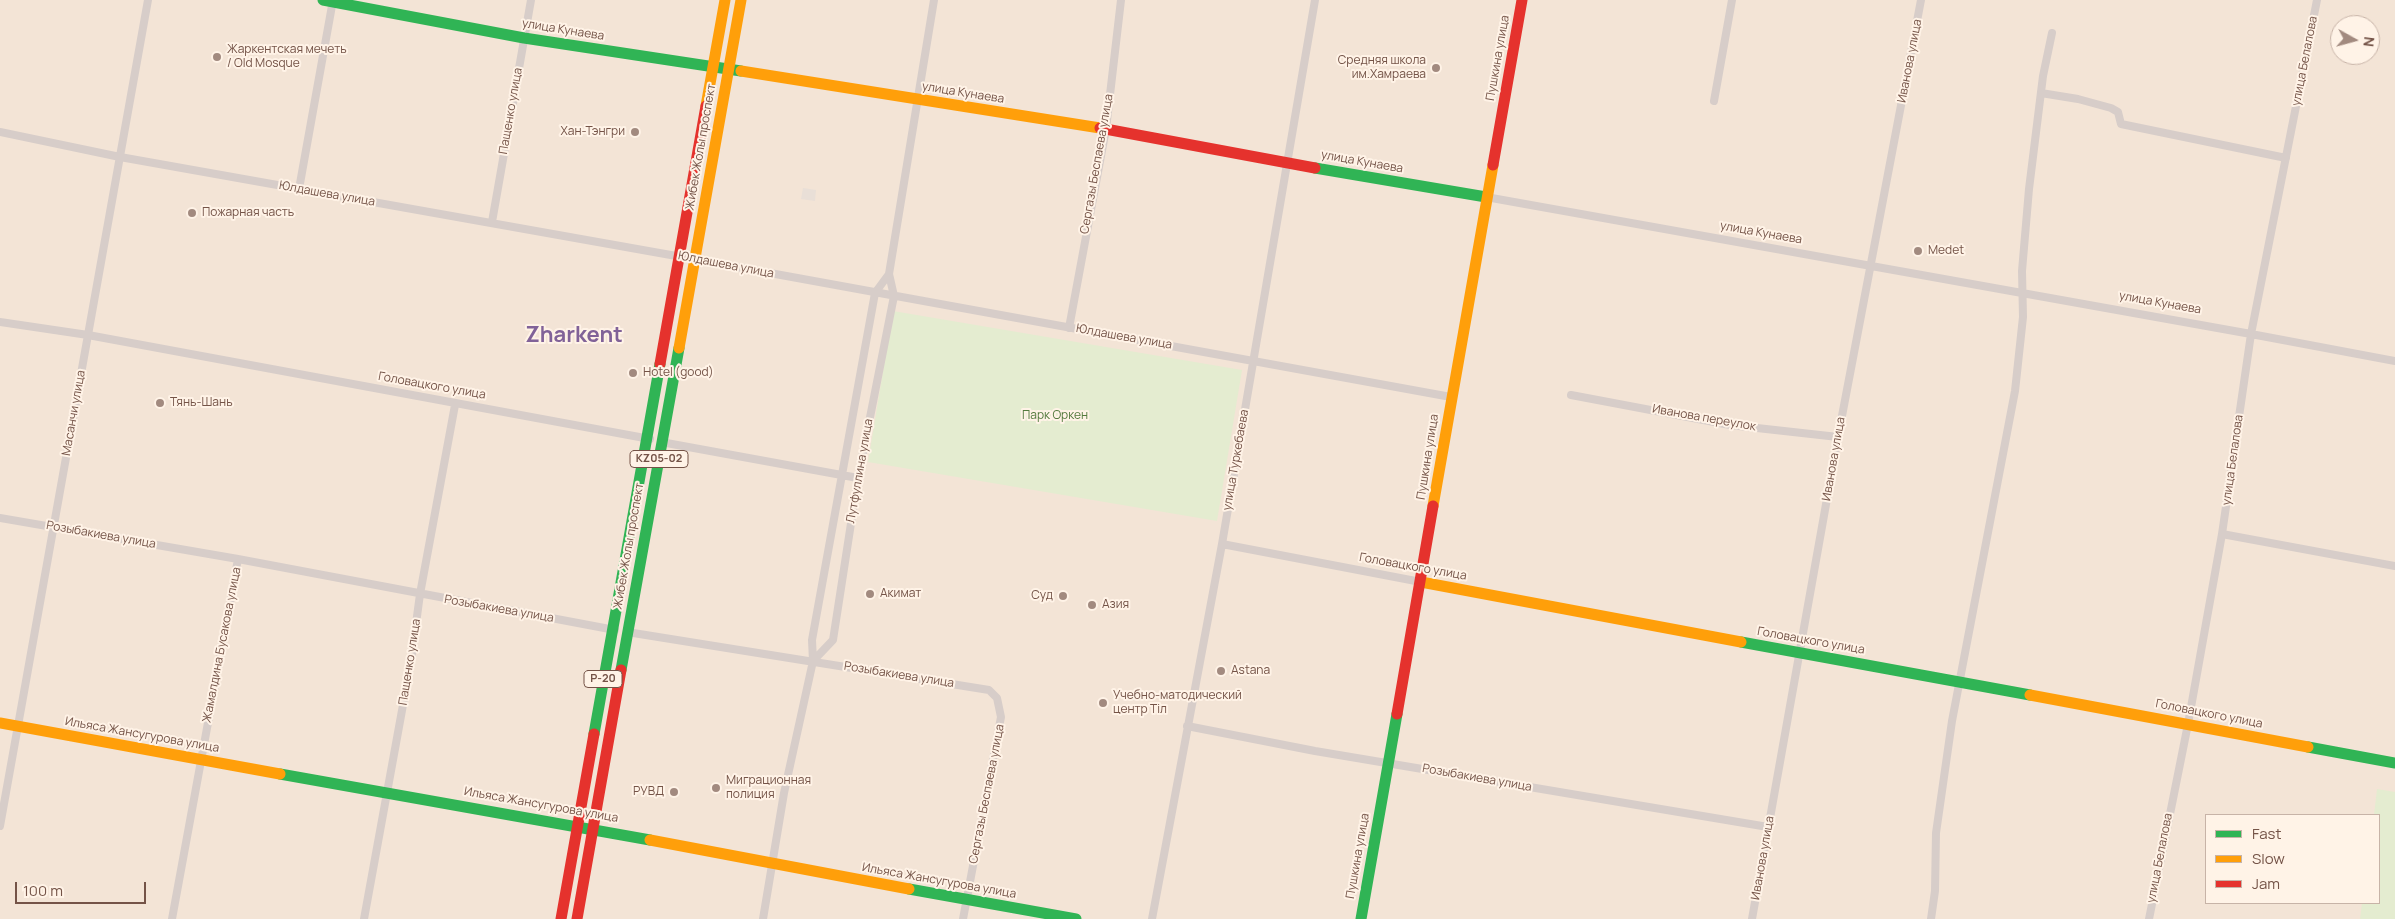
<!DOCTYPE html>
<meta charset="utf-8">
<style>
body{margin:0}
#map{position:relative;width:2395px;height:919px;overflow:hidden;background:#f7efe6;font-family:Manrope,sans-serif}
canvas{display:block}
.legend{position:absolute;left:2205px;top:814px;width:175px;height:90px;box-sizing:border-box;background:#fff3e7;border:1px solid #c7b3a7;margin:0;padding:6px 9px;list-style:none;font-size:15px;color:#745347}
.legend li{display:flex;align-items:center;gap:10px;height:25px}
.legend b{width:25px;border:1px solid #c7b3a7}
.north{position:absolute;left:2330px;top:15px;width:50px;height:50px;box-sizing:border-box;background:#fff3e7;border:1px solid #c7b3a7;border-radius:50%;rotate:97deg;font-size:14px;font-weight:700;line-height:20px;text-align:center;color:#745347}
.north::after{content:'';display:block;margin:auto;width:18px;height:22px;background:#a28a7f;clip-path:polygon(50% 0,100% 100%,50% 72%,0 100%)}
.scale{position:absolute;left:15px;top:882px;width:131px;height:22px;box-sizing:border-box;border:2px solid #745347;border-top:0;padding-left:6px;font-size:15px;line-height:18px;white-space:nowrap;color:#745347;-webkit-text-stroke:4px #fff3e7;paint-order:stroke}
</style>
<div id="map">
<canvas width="2395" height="919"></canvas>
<ul class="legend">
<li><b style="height:6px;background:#30b455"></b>Fast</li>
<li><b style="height:6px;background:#ff9f0a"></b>Slow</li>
<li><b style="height:6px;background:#e5322d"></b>Jam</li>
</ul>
<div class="north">N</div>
<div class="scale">100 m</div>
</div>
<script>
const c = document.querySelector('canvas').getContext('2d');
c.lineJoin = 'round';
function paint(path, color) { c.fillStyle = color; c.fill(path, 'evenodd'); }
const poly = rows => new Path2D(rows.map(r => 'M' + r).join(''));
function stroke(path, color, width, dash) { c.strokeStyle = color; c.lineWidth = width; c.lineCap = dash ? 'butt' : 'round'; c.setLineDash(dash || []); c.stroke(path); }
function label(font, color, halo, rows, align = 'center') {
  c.font = font + ' Manrope,sans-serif'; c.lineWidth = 4; c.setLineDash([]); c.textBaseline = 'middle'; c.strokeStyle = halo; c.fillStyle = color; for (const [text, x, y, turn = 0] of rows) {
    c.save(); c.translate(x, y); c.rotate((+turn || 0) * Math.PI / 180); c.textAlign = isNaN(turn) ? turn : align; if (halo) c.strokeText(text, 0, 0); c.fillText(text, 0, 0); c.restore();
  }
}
paint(poly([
 [0,0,2395,0,2395,919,0,919],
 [2340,25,2370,25,2370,55,2340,55],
 [2206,815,2379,815,2379,903,2206,903]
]), '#f3e4d6');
paint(poly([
 [803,188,816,190,815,201,801,199]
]), '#e9dfd7');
paint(poly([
 [893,311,1242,370,1217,521,868,462],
 [2377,789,2395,792,2395,919,2360,919,2362,903,2379,903,2379,815,2374,815]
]), '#e4ecd0');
stroke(poly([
 [2041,93,2078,99,2111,108,2118,112,2121,124,2286,158],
 [1714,101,1732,0],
 [0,132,120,157,682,257],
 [299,189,333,0],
 [1486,197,2251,334,2395,361],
 [492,222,531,0],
 [693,259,1451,397],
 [0,322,88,335,650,439],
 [1069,328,1106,129,1121,0],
 [1571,395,1730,425,1838,437],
 [661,442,858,478],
 [0,518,238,559,615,630],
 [2222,534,2395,566],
 [1222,544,1421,582],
 [627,632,989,690,997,698,1001,717,963,919],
 [813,661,833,640,858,478,894,296,889,274,934,0],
 [1187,726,1315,751,1768,827],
 [0,826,148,0],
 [172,919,238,559],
 [364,919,411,661,420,594,455,405],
 [763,919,784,793,813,661,812,640,875,293,889,274],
 [1152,919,1222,544,1315,0],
 [1752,919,1838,437,1921,0],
 [1931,919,1935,891,1936,833,1952,721,2015,391,2023,317,2022,271,2029,189,2043,76,2052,33],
 [2149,919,2188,724,2222,534,2251,334,2317,0]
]), '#d7cdc9', 8);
stroke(poly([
 [323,0,524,38,741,71],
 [1315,168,1486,197],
 [1741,642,2030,695],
 [621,670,679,348],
 [594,734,660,364],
 [2308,747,2395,763],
 [280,774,650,840],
 [909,889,1076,919],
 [1361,919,1397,714]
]), '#30b455', 11);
stroke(poly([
 [741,71,1100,128],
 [706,106,725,0],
 [679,348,741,0],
 [1433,506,1493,165],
 [1421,582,1741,642],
 [2030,695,2308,747],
 [0,723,280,774],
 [650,840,909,889]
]), '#ff9f0a', 11);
stroke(poly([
 [1100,128,1315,168],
 [1493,165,1522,0],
 [660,364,706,106],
 [1397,714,1433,506],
 [561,919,594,734],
 [577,919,621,670]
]), '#e5322d', 11);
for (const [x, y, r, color] of [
 [217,57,5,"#a28a7f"],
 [1436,68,5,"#a28a7f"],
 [635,132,5,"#a28a7f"],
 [192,213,5,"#a28a7f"],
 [1918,251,5,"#a28a7f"],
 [633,373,5,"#a28a7f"],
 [160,403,5,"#a28a7f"],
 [870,594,5,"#a28a7f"],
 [1063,596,5,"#a28a7f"],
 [1092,605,5,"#a28a7f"],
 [1221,671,5,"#a28a7f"],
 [1103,703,5,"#a28a7f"],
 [716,788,5,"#a28a7f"],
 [674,792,5,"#a28a7f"]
]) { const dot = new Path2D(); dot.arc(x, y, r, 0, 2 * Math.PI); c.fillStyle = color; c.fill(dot); stroke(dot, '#fff3e7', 2); }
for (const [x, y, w] of [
 [659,459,58],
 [603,679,38]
]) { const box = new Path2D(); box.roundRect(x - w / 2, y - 8.5, w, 17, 4); c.fillStyle = '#fff3e7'; c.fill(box); stroke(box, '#745347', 1); }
label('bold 11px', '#745347', null, [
 ["KZ05-02",659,459],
 ["Р-20",603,679]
]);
label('12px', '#745347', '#fff3e7', [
 ["улица Кунаева",563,30,9],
 ["Пушкина улица",1498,58,-80],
 ["Иванова улица",1910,61,-79],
 ["улица Белалова",2305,61,-79],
 ["улица Кунаева",963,93,9],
 ["Пащенко улица",511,111,-80],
 ["Жибек Жолы проспект",701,147,-80],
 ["улица Кунаева",1362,162,10],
 ["Сергазы Беспаева улица",1097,164,-80],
 ["Юлдашева улица",327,194,10],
 ["улица Кунаева",1761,233,10],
 ["Юлдашева улица",726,265,11],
 ["улица Кунаева",2160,303,10],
 ["Юлдашева улица",1124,337,10],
 ["Головацкого улица",432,386,10],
 ["Масанчи улица",74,413,-80],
 ["Иванова переулок",1704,418,10],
 ["Пушкина улица",1428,457,-81],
 ["Иванова улица",1834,459,-80],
 ["улица Туркебаева",1236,460,-80],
 ["улица Белалова",2233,460,-82],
 ["Лутфуллина улица",860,471,-80],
 ["Розыбакиева улица",101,535,10],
 ["Жибек Жолы проспект",629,546,-80],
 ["Головацкого улица",1413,567,10],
 ["Розыбакиева улица",499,609,10],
 ["Головацкого улица",1811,641,10],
 ["Жамалдина Бусакова улица",222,645,-79],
 ["Пащенко улица",410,662,-81],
 ["Розыбакиева улица",899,675,9],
 ["Головацкого улица",2209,714,11],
 ["Ильяса Жансугурова улица",142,735,10],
 ["Розыбакиева улица",1477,778,10],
 ["Сергазы Беспаева улица",987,794,-79],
 ["Ильяса Жансугурова улица",541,805,10],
 ["Пушкина улица",1358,856,-80],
 ["Иванова улица",1763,858,-80],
 ["улица Белалова",2160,858,-79],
 ["Ильяса Жансугурова улица",939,881,10]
]);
label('12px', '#745347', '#fff3e7', [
 ["Жаркентская мечеть",227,50],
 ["/ Old Mosque",227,64],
 ["Средняя школа",1426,61,"right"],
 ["им.Хамраева",1426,75,"right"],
 ["Хан-Тэнгри",625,132,"right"],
 ["Пожарная часть",202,213],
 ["Medet",1928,251],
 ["Hotel (good)",643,373],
 ["Тянь-Шань",170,403],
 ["Акимат",880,594],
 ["Суд",1053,596,"right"],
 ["Азия",1102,605],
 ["Astana",1231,671],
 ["Учебно-матодический",1113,696],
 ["центр Тіл",1113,710],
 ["Миграционная",726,781],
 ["полиция",726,795],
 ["РУВД",664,792,"right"]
], 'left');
label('12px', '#547a3e', '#fff3e7', [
 ["Парк Оркен",1055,416]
]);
label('bold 22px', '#816298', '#fff3e7', [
 ["Zharkent",574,336]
]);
</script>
